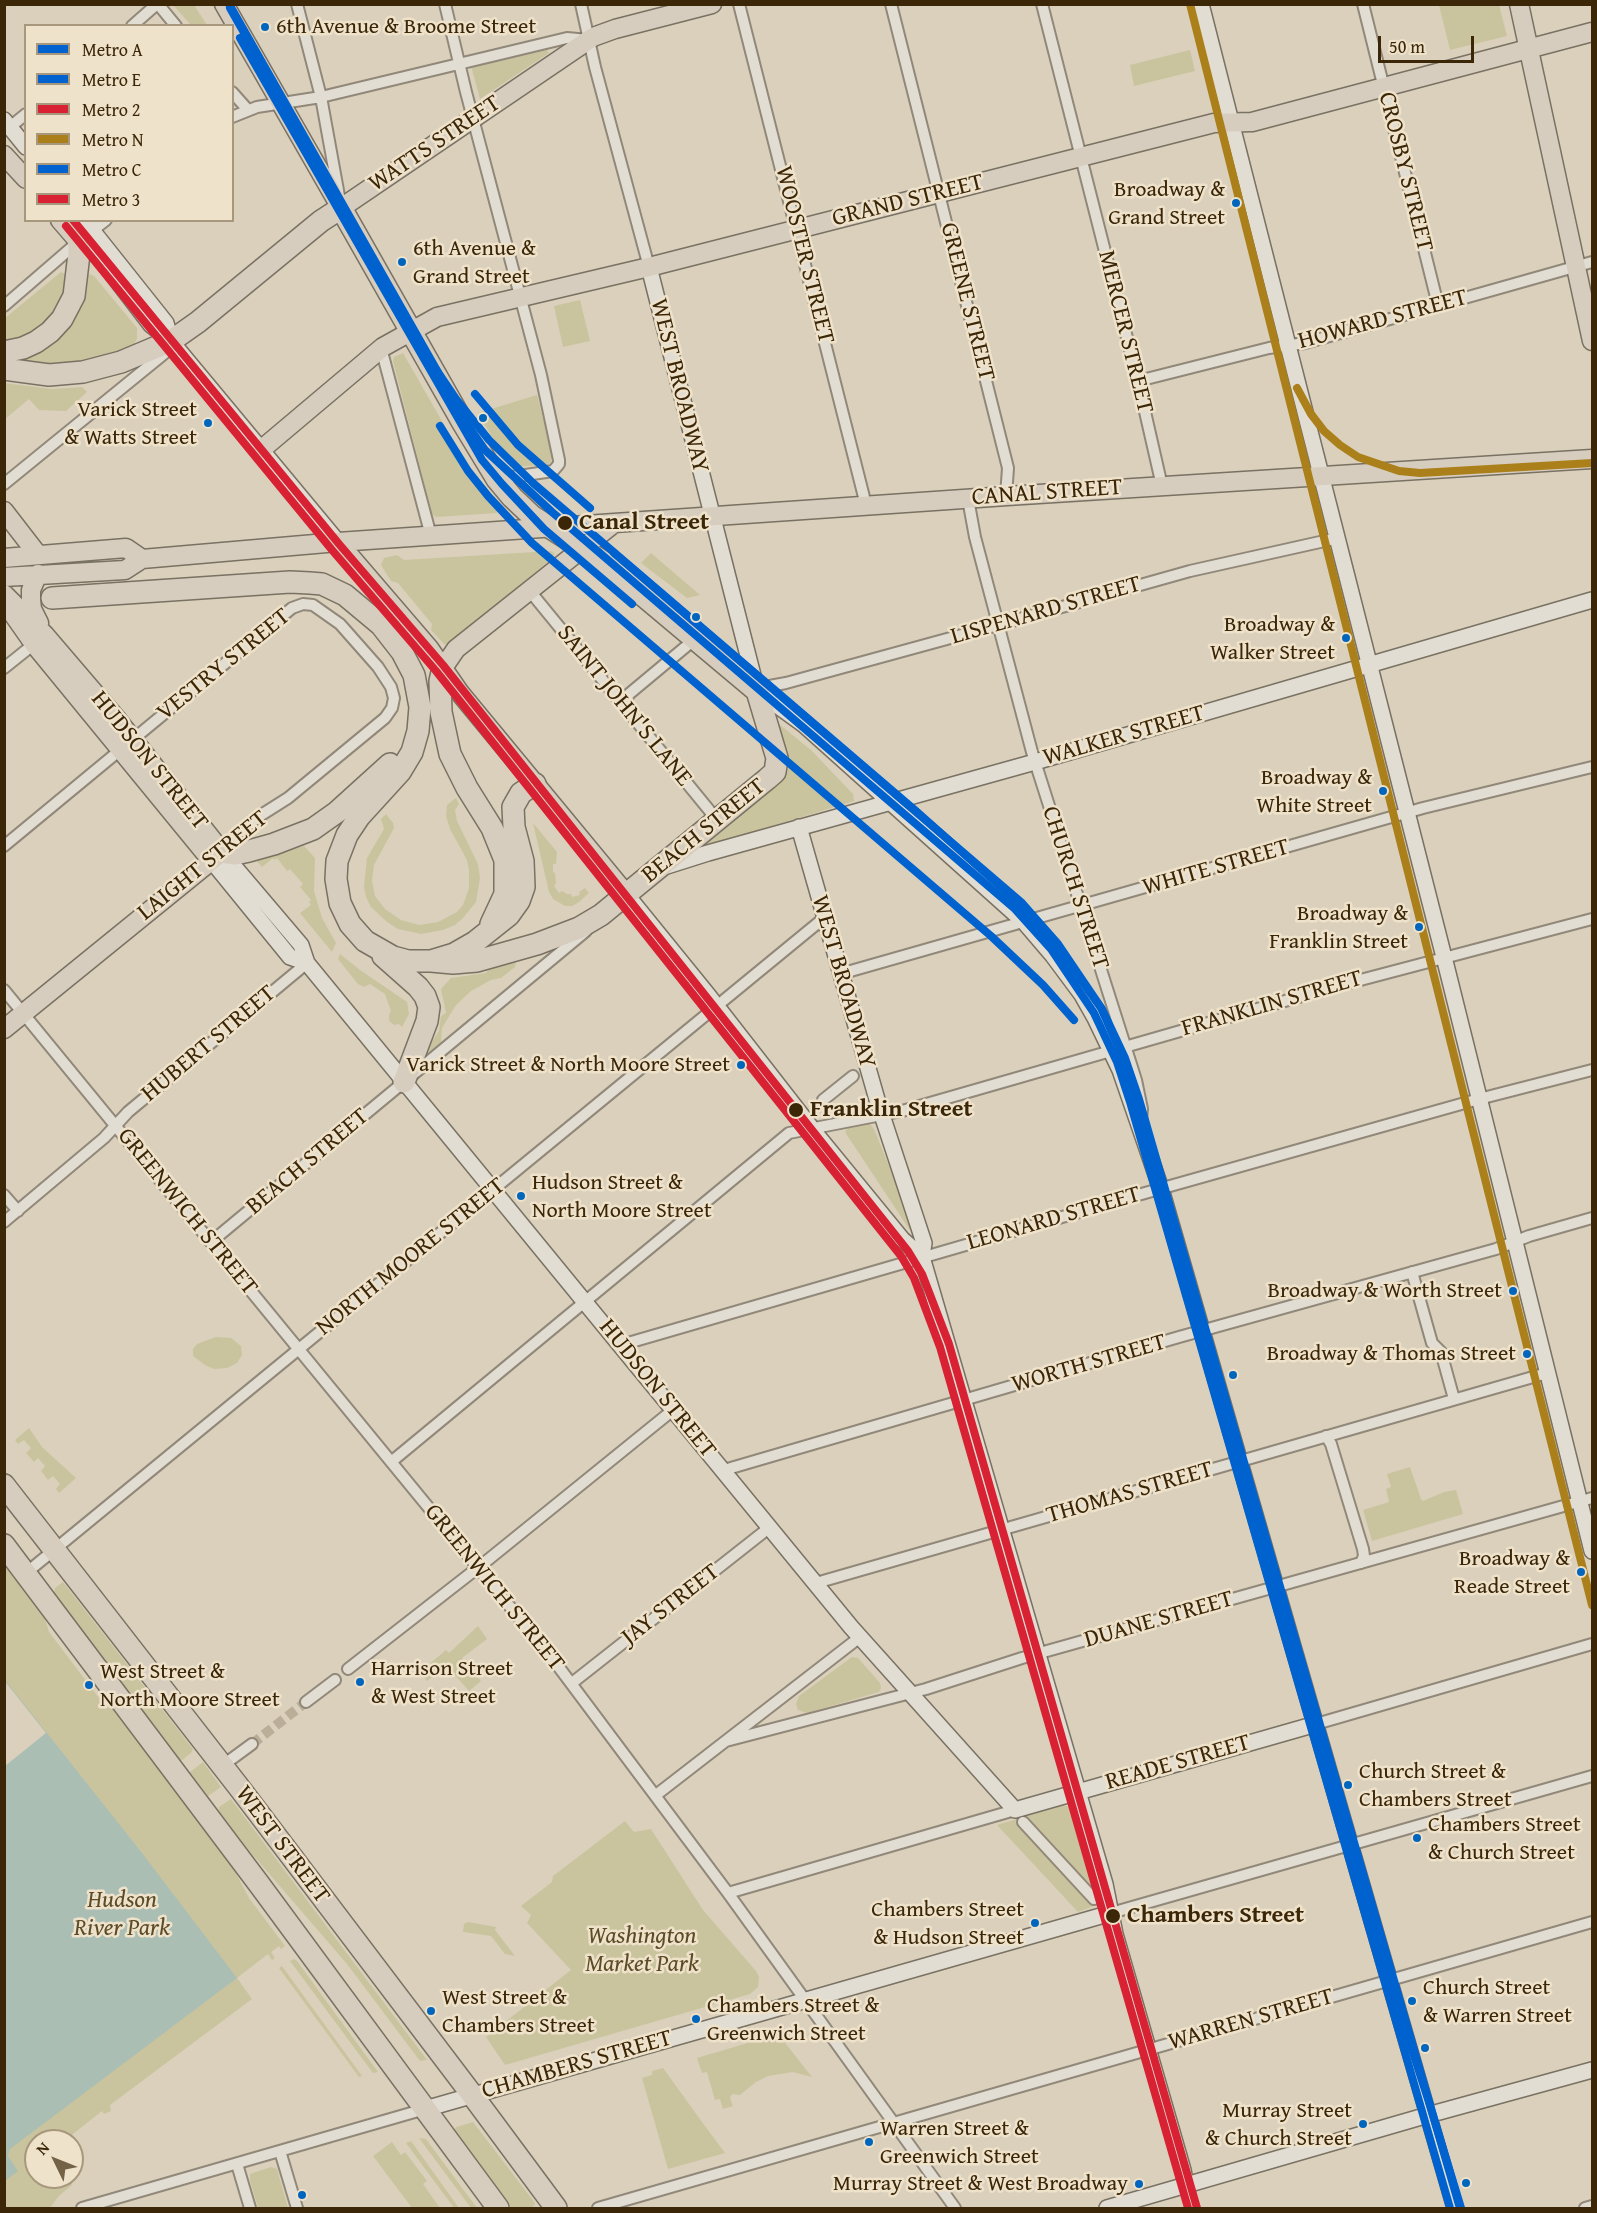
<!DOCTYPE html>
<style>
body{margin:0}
#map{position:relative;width:1597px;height:2213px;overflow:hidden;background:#dad0bc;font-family:"Gentium Book Plus",serif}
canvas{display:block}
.frame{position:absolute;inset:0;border:6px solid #3b2607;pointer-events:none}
.legend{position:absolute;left:24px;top:24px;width:210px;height:198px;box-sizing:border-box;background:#efe2cb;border:2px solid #a7977d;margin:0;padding:8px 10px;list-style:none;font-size:18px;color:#3b2607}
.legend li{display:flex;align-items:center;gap:12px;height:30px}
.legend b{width:30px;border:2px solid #a7977d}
.north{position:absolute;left:24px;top:2129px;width:60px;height:60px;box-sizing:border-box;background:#efe2cb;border:2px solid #a7977d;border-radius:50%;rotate:313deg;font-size:16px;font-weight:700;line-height:24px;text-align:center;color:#3b2607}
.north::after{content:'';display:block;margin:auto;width:21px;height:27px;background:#736246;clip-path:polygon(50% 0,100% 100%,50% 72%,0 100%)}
.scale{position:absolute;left:1378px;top:36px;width:96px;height:27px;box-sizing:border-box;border:3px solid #3b2607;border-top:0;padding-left:8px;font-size:18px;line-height:21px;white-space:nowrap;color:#3b2607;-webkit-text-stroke:4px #efe2cb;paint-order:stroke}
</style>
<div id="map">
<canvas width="1597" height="2213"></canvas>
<div class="frame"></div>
<ul class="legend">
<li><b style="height:8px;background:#0062cf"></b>Metro A</li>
<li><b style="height:8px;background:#0062cf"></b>Metro E</li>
<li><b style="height:8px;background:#d82233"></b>Metro 2</li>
<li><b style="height:8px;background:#ab801a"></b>Metro N</li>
<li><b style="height:8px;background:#0062cf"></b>Metro C</li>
<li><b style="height:8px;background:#d82233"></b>Metro 3</li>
</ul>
<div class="north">N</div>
<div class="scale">50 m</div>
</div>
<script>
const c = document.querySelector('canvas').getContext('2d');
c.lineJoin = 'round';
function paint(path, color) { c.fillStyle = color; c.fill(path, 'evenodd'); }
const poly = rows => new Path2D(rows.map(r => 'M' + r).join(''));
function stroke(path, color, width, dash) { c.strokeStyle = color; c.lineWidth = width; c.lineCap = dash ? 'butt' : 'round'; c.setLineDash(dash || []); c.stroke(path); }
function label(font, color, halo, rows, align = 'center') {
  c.font = font + ' "Gentium Book Plus",serif'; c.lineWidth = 5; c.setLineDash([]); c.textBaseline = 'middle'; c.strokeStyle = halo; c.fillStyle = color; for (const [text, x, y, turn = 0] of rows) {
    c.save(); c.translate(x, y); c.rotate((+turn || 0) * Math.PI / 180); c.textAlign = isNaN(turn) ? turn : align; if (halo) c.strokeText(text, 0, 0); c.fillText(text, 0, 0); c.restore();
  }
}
paint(poly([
 [173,5,194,5,207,25,191,25],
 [1439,5,1499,5,1507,36,1450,50],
 [547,50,549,53,480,99,471,66],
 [1190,50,1195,71,1134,86,1130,65],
 [61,272,65,274,67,281,65,296,43,330,5,347,5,318],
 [89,274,94,276,137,328,137,339,133,346,130,349,74,366,12,365,16,355,29,350],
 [580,300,590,341,563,347,554,306],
 [403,353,482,491,489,495,497,508,497,513,436,517,432,514,393,361,394,357],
 [4,383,52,389,82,387,87,392,66,411,39,410,29,399,5,419],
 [537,395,552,453,551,462,547,465,511,467,507,463,478,413],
 [551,551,555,554,551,559,452,642,445,645,431,630,432,624,398,583,391,581,381,565,384,558,397,555,404,560],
 [651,553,700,595,687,598,641,563],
 [779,724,811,750,853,794,854,801,707,846,706,842,785,775,787,759,777,726],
 [456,798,459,804,455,810,457,821,478,864,480,878,476,902,463,918,455,925,443,930,421,934,398,929,387,922,371,907,366,897,364,887,367,858,384,829,381,819,386,814,393,823,394,828,374,865,372,881,375,896,385,909,401,920,419,925,438,922,457,912,463,905,469,888,469,870,467,860,450,829,446,816,447,805],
 [533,823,557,852,556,864,553,864,553,872,555,873,556,883,554,886,559,893,562,891,567,894,571,894,572,897,580,895,579,892,585,888,589,893,579,902,572,906,565,906,553,899,549,892],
 [304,846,315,858,314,891,322,918,336,943,332,952,300,913,311,905,309,902,311,900,300,887,303,884,290,869,287,871,277,858,274,860,273,858,262,867,254,858,258,860],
 [340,954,360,970,407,1002,409,1014,402,1027,399,1024,394,1025,389,1021,389,1015,391,1011,385,994,370,984,364,987,358,984,338,959],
 [516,961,515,967,501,978,491,980,471,991,456,1005,442,1028,441,1042,429,1052,427,1049,439,1031,441,1016,446,1013,441,989,451,978,486,973,489,969],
 [867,1124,870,1124,874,1129,919,1240,917,1241,845,1132,848,1128],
 [216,1337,231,1338,241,1346,242,1355,237,1363,227,1368,214,1369,205,1365,193,1356,193,1349,197,1344],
 [29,1428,42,1447,76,1478,59,1493,56,1489,60,1484,53,1476,48,1480,41,1471,45,1466,38,1458,34,1462,26,1453,31,1448,24,1440,18,1444,15,1440],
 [1410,1467,1421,1499,1423,1501,1444,1492,1456,1490,1463,1514,1372,1541,1363,1510,1389,1502,1386,1489,1391,1487,1387,1474],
 [5,1562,43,1613,49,1632,99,1698,111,1704,232,1866,249,1898,285,1946,281,1949,279,1946,271,1952,275,1958,272,1960,268,1954,237,1978,252,1999,110,2105,111,2111,104,2114,102,2111,64,2141,36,2141,36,2177,70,2177,72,2185,59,2196,50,2208,5,2208],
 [63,1582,193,1749,191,1753,181,1761,54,1593,55,1588],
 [478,1626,487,1639,462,1658,481,1681,469,1691,446,1665,427,1681,420,1672,446,1650,449,1653],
 [852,1657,858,1658,880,1683,881,1688,879,1692,807,1713,798,1710,796,1704,799,1696],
 [203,1762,221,1787,208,1796,190,1772],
 [231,1799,427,2060,420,2061,347,1964,247,1848,219,1811,219,1807],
 [1063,1805,1069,1807,1071,1810,1097,1896,1094,1906,1078,1912,997,1825],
 [625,1821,634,1832,651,1829,703,1910,756,1971,759,1977,758,1987,750,1994,505,2065,486,2037,571,1970,527,1923,531,1915,521,1906,552,1882,553,1876],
 [468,1922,496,1927,495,1930,515,1956,505,1954,491,1936,463,1932,464,1924],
 [294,1959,297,1961,378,2072,373,2073,290,1961],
 [282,1966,362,2076,359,2077,279,1968],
 [778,2034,812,2077,793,2072,768,2076,756,2082,740,2095,732,2094,730,2098,733,2106,723,2109,720,2099,715,2100,707,2072,702,2073,697,2058],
 [663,2068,702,2122,725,2153,668,2169,642,2078,652,2075,652,2071],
 [473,2122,535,2203,534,2206,529,2208,511,2208,454,2131,456,2127],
 [419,2138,426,2139,477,2208,471,2208],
 [411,2141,459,2208,454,2208,406,2143],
 [392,2142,401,2155,405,2152,427,2181,423,2184,440,2208,412,2208,373,2156],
 [271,2167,277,2169,288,2208,258,2208,250,2180,250,2174]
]), '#cac49e');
paint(poly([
 [5,1680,142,1853,237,1978,10,2149,8,2156,18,2171,5,2181]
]), '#abbeb4');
paint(poly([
 [4,1680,46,1733,5,1766,4,1766]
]), '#dad0bc');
stroke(poly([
 [252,1744,306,1702]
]), '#baae98', 10, [10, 5]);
const street = poly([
 [158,4,176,26],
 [297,4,321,97,339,196],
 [445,4,466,92,541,375,559,460,559,464,553,471,498,479],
 [581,4,595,67,649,267],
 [739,4,866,505],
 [891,4,1008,468,1006,496],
 [1042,4,1138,381,1162,486],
 [1363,4,1438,305],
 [132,26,157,4],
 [232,92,248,110],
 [232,117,257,107,321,97,567,38,588,40],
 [10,127,26,114],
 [92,231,106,220],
 [4,306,78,242],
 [381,348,431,536],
 [1138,381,1269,348,1305,343,1592,262],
 [4,484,171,348],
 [968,499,975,537,1032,752,1136,1080,1142,1109,1141,1121],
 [529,590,709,810,713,816,712,824],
 [4,668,34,644],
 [757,691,764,687,786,683,998,625,1190,571,1338,538],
 [624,705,629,694,695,639],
 [4,846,292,608,303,604,313,605,340,624,378,667,391,687,394,698,392,708,385,718,288,798,258,817,239,832,222,852],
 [840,974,1423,808,1592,767],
 [4,990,552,1658,728,1893,955,2208],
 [823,1100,853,1076],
 [4,1195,18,1211],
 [4,1222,104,1138,128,1112,307,963],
 [211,1242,586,931],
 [1412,1272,1432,1343,1441,1352,1454,1399],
 [621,1345,1138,1195,1479,1099,1592,1070],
 [1326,1436,1331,1444,1363,1549,1364,1556,1361,1563],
 [391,1462,789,1133,902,1111,1330,988,1592,919],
 [724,1470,1179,1337,1496,1249,1529,1236,1592,1218],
 [26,1573,824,918],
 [816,1583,1547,1373],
 [348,1669,489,1559,673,1410],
 [572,1683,770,1527],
 [306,1702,335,1680],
 [1316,1724,1592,1644],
 [726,1741,926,1689,1022,1658,1592,1498],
 [222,1766,252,1744],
 [656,1795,860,1637],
 [1023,1822,1094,1899],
 [728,1893,1015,1810],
 [1111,1913,1592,1776],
 [280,2151,297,2208],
 [237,2164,250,2208],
 [1186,2186,1192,2208],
 [82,2208,425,2109],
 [598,2208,1592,1922],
 [1585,2208,1592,2206]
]);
const secondary = poly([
 [1201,4,1446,965,1592,1551],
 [4,120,26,147],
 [84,220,166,323,171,341],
 [79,242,99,257,151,325,171,341,338,542],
 [649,267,757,691,804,725,1024,922,1053,956,1082,995,1095,1018,1120,1070,1161,1189,1455,2208],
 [799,827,878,1103,924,1243,922,1257,1105,1884,1115,1934,1183,2170,1186,2186],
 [222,852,301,945,307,963,851,1627,1015,1810,1316,1724],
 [211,860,290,957,307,963],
 [667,866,708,853,1035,762,1592,600],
 [626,894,708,995,821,1140,902,1239,922,1257],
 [425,2109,1111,1913],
 [1107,2208,1428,2115,1592,2070]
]);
const primary = poly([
 [224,4,341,208,593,37,615,29,712,4],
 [1519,4,1592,341],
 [4,155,26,179],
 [60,220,79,242],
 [262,449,383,347,437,317,649,267,1214,123,1252,122,1592,32],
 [4,511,38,555],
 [338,542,429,648,460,693,626,894],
 [4,558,126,548,142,559],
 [38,574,31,590,31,600,32,609,39,623],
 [4,577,125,570,142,559,338,542,1007,496,1592,459],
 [4,594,45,635,116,718,222,852,4,1029],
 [13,614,34,644,211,860],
 [443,668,456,649,613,524]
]);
const highway = poly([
 [4,352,23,348,36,342,50,332,62,319,74,296,79,254,79,242],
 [4,369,49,375,83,372,121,362,171,341,198,322,321,221,341,208,463,423,497,479,512,497,532,516,602,561,757,691,777,758,775,772,767,779,601,915,579,928,537,944,477,961,453,963,431,961],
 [52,598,290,582,310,583,322,584,345,595,381,625,402,652,414,675,420,707,418,731,412,752,400,772,359,817,347,835,337,861,336,879,340,903,350,924,365,941,393,957,408,961,431,961,454,954,475,942,509,915,519,901,524,887,523,861,514,827,513,807,521,793,535,784],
 [443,668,440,681,441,712,450,754,467,788,492,828,505,860,505,894,491,924],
 [222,852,235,854,249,851,274,844,313,829,337,812,390,764],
 [383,956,418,987,425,996,429,1007,427,1021,404,1082],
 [4,1485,238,1786,473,2096,556,2208],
 [4,1545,259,1884,498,2208]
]);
stroke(street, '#918879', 14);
stroke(secondary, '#797162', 18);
stroke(primary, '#797162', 21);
stroke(highway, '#797162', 24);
stroke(street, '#e2ddd3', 10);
stroke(secondary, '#e2ddd3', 15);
stroke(primary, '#d7cdbf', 18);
stroke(highway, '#d7cdbf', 21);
stroke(poly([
 [229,4,469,427,485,450,552,512,1015,909,1051,949,1094,1013,1117,1062,1130,1102,1450,2208]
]), '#0062cf', 8);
stroke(poly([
 [230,8,431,362,456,399,489,440,533,483,916,811,1020,904,1068,962,1101,1008,1124,1060,1136,1101,1386,1969,1428,2099,1461,2208],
 [440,426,468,471,488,496,532,543,991,936,1043,985,1074,1020]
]), '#0062cf', 8);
stroke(poly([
 [73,220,339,544,443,665,908,1251,922,1274,949,1344,1197,2208]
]), '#d82233', 8);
stroke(poly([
 [1190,4,1592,1605],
 [1297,388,1311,414,1324,431,1340,445,1358,457,1399,471,1420,473,1592,463]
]), '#ab801a', 8);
stroke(poly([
 [240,38,482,460,502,484,544,529,632,604],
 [475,394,518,445,590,508],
 [614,553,1021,902,1058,944,1102,1009,1125,1058,1139,1099,1459,2205]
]), '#0062cf', 8);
stroke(poly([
 [66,226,332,550,436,671,901,1256,914,1278,940,1347,1188,2208]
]), '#d82233', 8);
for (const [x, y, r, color] of [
 [265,27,5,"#0065bd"],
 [1236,203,5,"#0065bd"],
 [402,262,5,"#0065bd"],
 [483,418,5,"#0065bd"],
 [208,423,5,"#0065bd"],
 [565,523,8,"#3b2607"],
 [696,617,5,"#0065bd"],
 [1346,638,5,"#0065bd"],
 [1383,791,5,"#0065bd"],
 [1419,927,5,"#0065bd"],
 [741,1065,5,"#0065bd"],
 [796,1110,8,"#3b2607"],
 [521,1196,5,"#0065bd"],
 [1513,1291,5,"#0065bd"],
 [1527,1354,5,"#0065bd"],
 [1233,1375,5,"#0065bd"],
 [1581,1572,5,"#0065bd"],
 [360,1682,5,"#0065bd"],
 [89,1685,5,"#0065bd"],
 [1348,1785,5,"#0065bd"],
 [1417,1838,5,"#0065bd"],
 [1113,1916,8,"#3b2607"],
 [1035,1923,5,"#0065bd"],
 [1412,2001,5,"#0065bd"],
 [431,2011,5,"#0065bd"],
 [696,2019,5,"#0065bd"],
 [1425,2048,5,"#0065bd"],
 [1363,2124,5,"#0065bd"],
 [869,2142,5,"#0065bd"],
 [1466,2183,5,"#0065bd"],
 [1139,2184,5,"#0065bd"],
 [302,2195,5,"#0065bd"]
]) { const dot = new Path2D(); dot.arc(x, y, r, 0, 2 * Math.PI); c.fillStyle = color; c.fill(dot); stroke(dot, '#efe2cb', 2); }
label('22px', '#3b2607', '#efe2cb', [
 ["6th Avenue & Broome Street",276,27,"left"],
 ["Broadway &",1225,190],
 ["Grand Street",1225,218],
 ["6th Avenue &",413,249,"left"],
 ["Grand Street",413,277,"left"],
 ["Varick Street",197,410],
 ["& Watts Street",197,438],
 ["Broadway &",1335,625],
 ["Walker Street",1335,653],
 ["Broadway &",1372,778],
 ["White Street",1372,806],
 ["Broadway &",1408,914],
 ["Franklin Street",1408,942],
 ["Varick Street & North Moore Street",730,1065],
 ["Hudson Street &",532,1183,"left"],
 ["North Moore Street",532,1211,"left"],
 ["Broadway & Worth Street",1502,1291],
 ["Broadway & Thomas Street",1516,1354],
 ["Broadway &",1570,1559],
 ["Reade Street",1570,1587],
 ["Harrison Street",371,1669,"left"],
 ["& West Street",371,1697,"left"],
 ["West Street &",100,1672,"left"],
 ["North Moore Street",100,1700,"left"],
 ["Church Street &",1359,1772,"left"],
 ["Chambers Street",1359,1800,"left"],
 ["Chambers Street",1428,1825,"left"],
 ["& Church Street",1428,1853,"left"],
 ["Chambers Street",1024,1910],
 ["& Hudson Street",1024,1938],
 ["Church Street",1423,1988,"left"],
 ["& Warren Street",1423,2016,"left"],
 ["West Street &",442,1998,"left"],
 ["Chambers Street",442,2026,"left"],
 ["Chambers Street &",707,2006,"left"],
 ["Greenwich Street",707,2034,"left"],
 ["Murray Street",1352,2111],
 ["& Church Street",1352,2139],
 ["Warren Street &",880,2129,"left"],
 ["Greenwich Street",880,2157,"left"],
 ["Murray Street & West Broadway",1128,2184]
], 'right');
label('24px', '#3b2607', '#efe2cb', [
 ["WATTS STREET",435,144,-34],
 ["CROSBY STREET",1405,172,76],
 ["GRAND STREET",908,201,-14],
 ["WOOSTER STREET",804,255,76],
 ["GREENE STREET",967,302,76],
 ["HOWARD STREET",1383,320,-15],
 ["MERCER STREET",1125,332,76],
 ["WEST BROADWAY",679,386,76],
 ["CANAL STREET",1047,493,-4],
 ["LISPENARD STREET",1046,611,-16],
 ["VESTRY STREET",224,665,-39],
 ["SAINT JOHN'S LANE",624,706,51],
 ["WALKER STREET",1124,736,-16],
 ["HUDSON STREET",149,761,51],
 ["BEACH STREET",704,831,-39],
 ["LAIGHT STREET",203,866,-39],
 ["WHITE STREET",1216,868,-16],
 ["CHURCH STREET",1075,888,72],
 ["WEST BROADWAY",843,982,74],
 ["FRANKLIN STREET",1272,1004,-16],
 ["HUBERT STREET",209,1044,-40],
 ["BEACH STREET",308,1162,-40],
 ["GREENWICH STREET",187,1212,51],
 ["LEONARD STREET",1054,1219,-16],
 ["NORTH MOORE STREET",411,1257,-39],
 ["WORTH STREET",1089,1364,-16],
 ["HUDSON STREET",657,1389,51],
 ["THOMAS STREET",1130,1493,-16],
 ["GREENWICH STREET",494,1588,51],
 ["JAY STREET",671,1605,-38],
 ["DUANE STREET",1159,1620,-16],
 ["READE STREET",1178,1763,-16],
 ["WEST STREET",282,1845,53],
 ["WARREN STREET",1251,2020,-16],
 ["CHAMBERS STREET",577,2065,-16]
]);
label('bold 24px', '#3b2607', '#efe2cb', [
 ["Canal Street",579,523],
 ["Franklin Street",810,1110],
 ["Chambers Street",1127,1916]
], 'left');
label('italic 24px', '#5b4b27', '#efe2cb', [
 ["Hudson",122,1901],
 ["River Park",122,1929],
 ["Washington",642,1937],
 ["Market Park",642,1965]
]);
</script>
